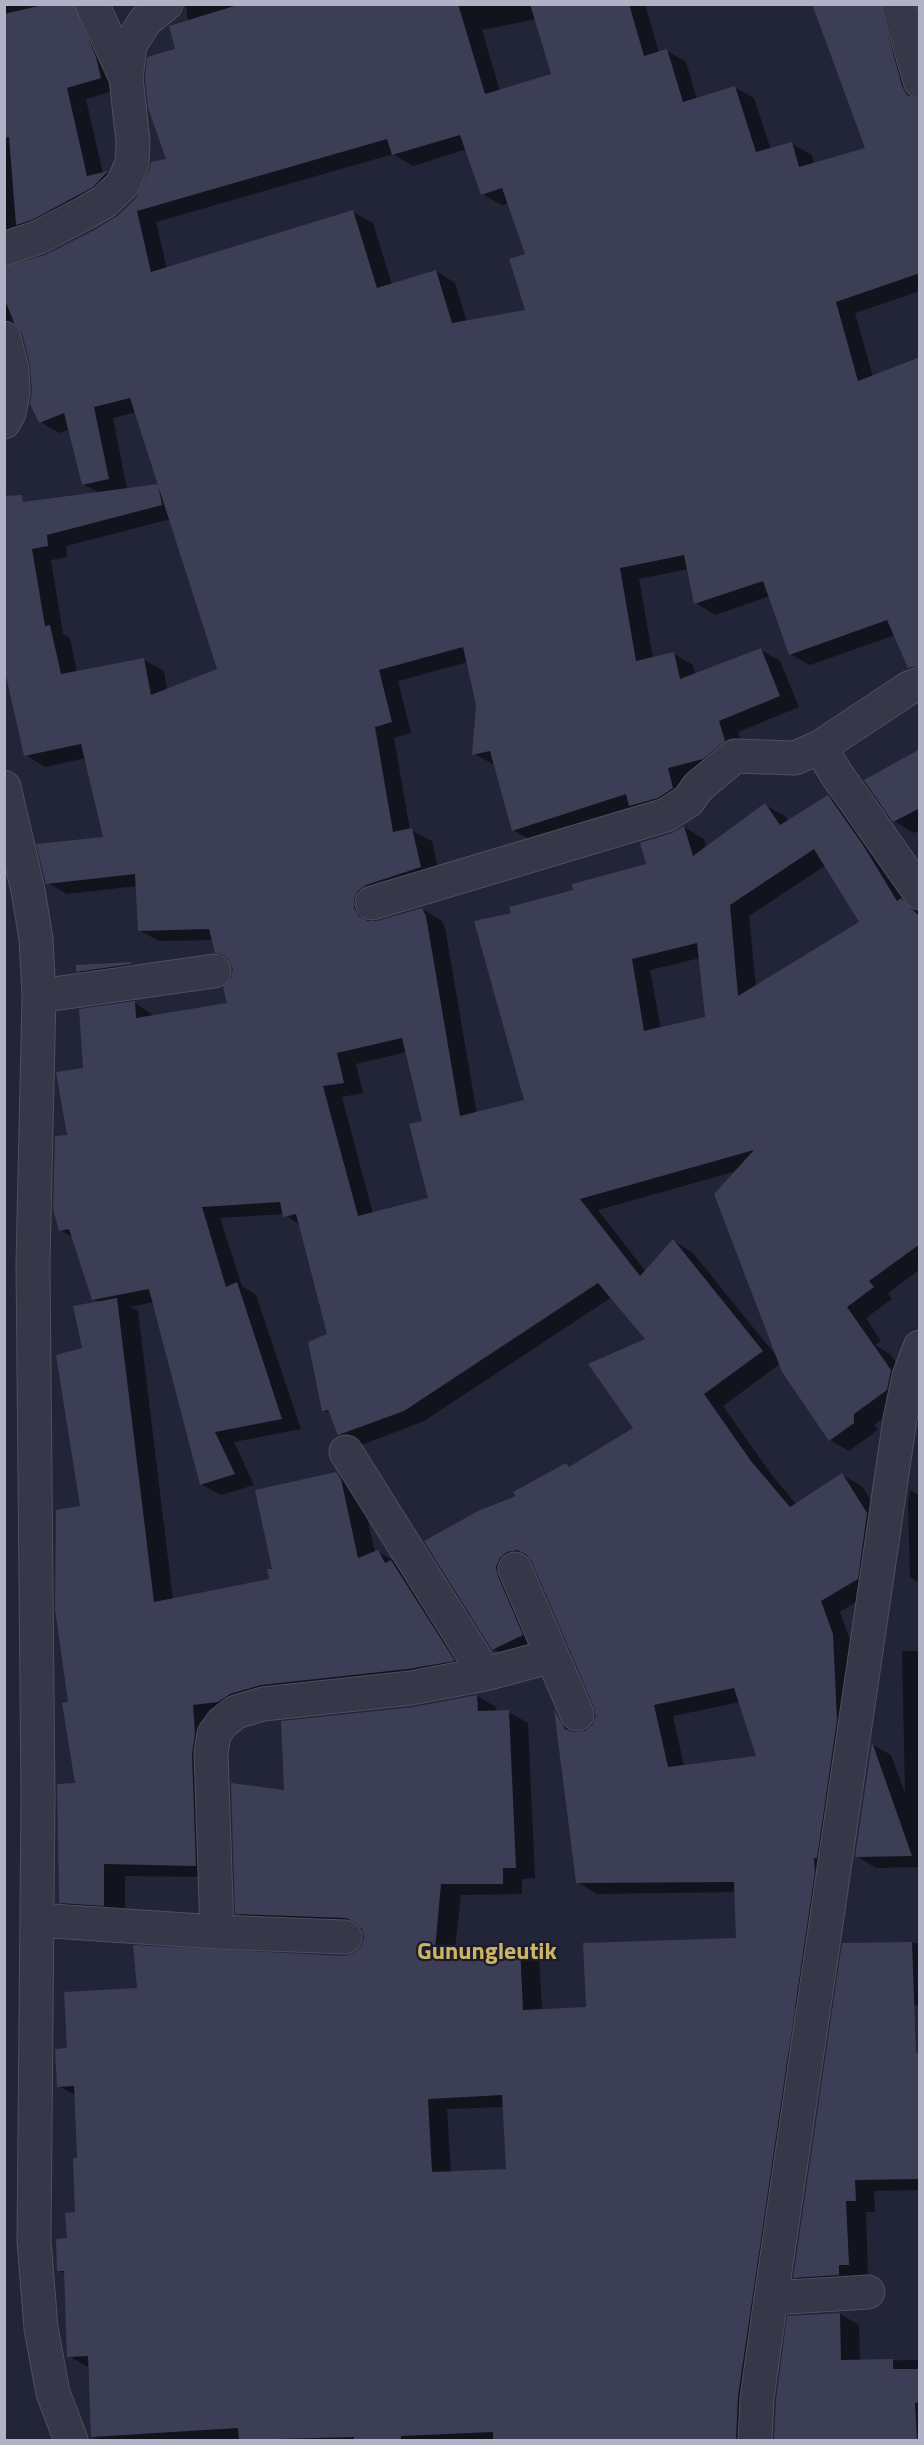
<!DOCTYPE html>
<style>
body{margin:0}
#map{position:relative;width:924px;height:2445px;overflow:hidden;background:#222438;font-family:"Titillium Web",sans-serif}
canvas{display:block}
.frame{position:absolute;inset:0;border:6px solid #b1b2c5;pointer-events:none}
</style>
<div id="map">
<canvas width="924" height="2445"></canvas>
<div class="frame"></div>
</div>
<script>
const c = document.querySelector('canvas').getContext('2d');
c.lineJoin = 'round';
function paint(path, color) { c.fillStyle = color; c.fill(path, 'evenodd'); }
const poly = rows => new Path2D(rows.map(r => 'M' + r).join(''));
function stroke(path, color, width, dash) { c.strokeStyle = color; c.lineWidth = width; c.lineCap = dash ? 'butt' : 'round'; c.setLineDash(dash || []); c.stroke(path); }
function label(font, color, halo, rows, align = 'center') {
  c.font = font + ' "Titillium Web",sans-serif'; c.lineWidth = 4.5; c.setLineDash([]); c.textBaseline = 'middle'; c.strokeStyle = halo; c.fillStyle = color; for (const [text, x, y, turn = 0] of rows) {
    c.save(); c.translate(x, y); c.rotate((+turn || 0) * Math.PI / 180); c.textAlign = isNaN(turn) ? turn : align; if (halo) c.strokeText(text, 0, 0); c.fillText(text, 0, 0); c.restore();
  }
}
paint(poly([
 [4,4,97,4,120,89,86,99,103,174,108,173,127,184,4,255],
 [186,4,645,4,659,53,667,51,686,62,697,99,734,87,754,98,771,150,792,144,812,155,814,164,867,149,814,4,903,4,920,92,920,291,855,313,873,377,920,359,920,673,909,667,895,635,810,665,790,654,770,596,715,615,696,603,689,569,639,579,653,658,673,653,693,665,695,675,761,650,780,661,799,707,738,732,744,752,692,799,533,841,513,830,495,765,474,754,478,705,468,662,398,681,411,733,394,738,410,830,432,841,440,878,373,911,375,923,422,909,442,921,445,928,477,1114,526,1101,513,914,648,865,672,834,684,827,704,839,706,848,765,805,785,816,789,821,828,797,848,808,912,906,920,911,920,1269,888,1293,892,1299,866,1318,881,1341,875,1345,890,1354,910,1382,906,1401,874,1425,878,1430,849,1451,830,1440,780,1364,723,1406,771,1474,796,1504,842,1475,862,1486,886,1525,877,1589,840,1612,852,1646,816,2007,787,2008,789,2058,807,2069,756,2440,101,2440,93,2436,88,2367,69,2356,65,2274,59,2270,76,2214,79,2159,76,2096,59,2086,69,2050,139,1990,344,1957,354,1955,362,1948,365,1938,363,1929,256,1924,237,1913,286,1792,413,1708,477,1696,496,1707,497,1712,508,1712,528,1723,535,1878,522,1879,522,1894,461,1895,455,1949,519,1947,539,1958,542,2010,588,2008,737,1939,736,1892,597,1894,577,1882,556,1712,574,1722,580,1733,586,1732,594,1726,597,1716,596,1706,534,1561,527,1563,541,1646,513,1660,493,1649,426,1542,519,1497,566,1464,571,1468,635,1429,648,1340,612,1297,424,1421,359,1446,339,1434,332,1415,323,1410,329,1335,300,1225,284,1214,220,1218,242,1286,256,1295,301,1429,234,1442,254,1485,221,1495,201,1484,154,1302,130,1307,138,1311,173,1600,271,1580,274,1570,336,1474,358,1486,362,1493,375,1553,378,1552,399,1564,474,1673,213,1716,217,1877,125,1876,125,1917,81,1914,60,1902,76,1785,70,1703,82,1507,84,1349,99,1302,93,1299,74,1238,60,1230,69,1136,85,1069,135,1003,154,1016,229,1004,234,968,230,960,216,952,213,940,159,941,139,930,137,886,67,894,48,883,105,838,86,758,45,767,26,755,7,676,4,638,4,506,99,493,83,484,70,429,60,433,40,422,33,392,32,364,22,331,10,336,4,408,4,306,9,305,46,256,114,219,141,193,168,160,177,50,188,22],
 [536,19,553,75,500,91,482,30],
 [467,149,482,194,502,205,509,203,527,255,527,311,467,322,455,283,436,271,392,285,373,223,353,212,167,269,156,222,393,154,413,166],
 [136,412,160,487,157,485,127,489,113,418],
 [171,519,219,670,167,690,164,671,144,660,77,673,70,638,63,634,51,560,67,557,66,546],
 [826,865,861,923,756,987,749,916],
 [700,958,706,1018,661,1029,650,970],
 [407,1052,424,1122,430,1199,373,1214,342,1097,363,1093,356,1064],
 [737,1171,777,1357,693,1253,674,1241,646,1272,598,1210],
 [740,1702,758,1758,684,1766,673,1716],
 [504,2107,508,2171,451,2173,447,2109],
 [920,751,920,830,914,833,894,821,866,780],
 [131,963,153,976,100,984,78,971],
 [910,1490,920,1496,920,1583,910,1577,908,1504],
 [902,1651,920,1651,920,1867,876,1868,856,1856,873,1745,891,1755,905,1793],
 [920,1943,920,2005,858,2007,843,1944],
 [920,2055,920,2190,874,2191,875,2212,866,2212,868,2276,858,2276,858,2286,814,2288,795,2277],
 [840,2314,859,2325,860,2361,920,2360,920,2440,774,2440,789,2317]
]), '#0007');
paint(poly([
 [47,4,74,4,96,57,101,78,67,88,87,176,108,171,93,187,32,220,16,225,9,137,4,138,4,14],
 [241,4,458,4,485,94,551,74,530,4,629,4,644,56,667,49,683,102,735,86,756,152,792,142,799,167,865,148,812,4,880,4,902,86,907,95,920,99,920,273,836,302,858,381,920,357,920,666,908,668,887,620,789,655,763,581,694,604,684,555,620,568,636,661,674,652,680,679,761,648,780,696,719,721,725,741,703,759,668,768,673,788,658,798,629,806,626,794,512,831,490,751,472,755,476,705,463,647,379,670,392,722,375,727,393,832,412,828,421,867,366,885,358,891,354,899,354,908,359,916,368,921,377,921,422,908,426,916,460,1116,524,1100,474,921,511,913,509,907,573,890,572,884,646,864,640,843,672,833,684,826,693,856,765,803,780,825,828,795,863,845,897,901,901,898,920,917,920,1244,869,1281,874,1287,847,1307,891,1370,887,1390,854,1414,854,1423,829,1441,782,1372,714,1194,754,1150,580,1199,640,1276,673,1239,763,1351,704,1394,751,1461,790,1507,842,1473,867,1513,858,1579,821,1601,833,1634,837,1720,817,1858,814,1858,815,1872,738,2396,736,2440,493,2440,493,2432,401,2436,401,2440,354,2440,354,2437,239,2440,238,2428,91,2437,88,2356,67,2357,64,2271,57,2271,56,2239,67,2238,65,2213,75,2212,73,2158,77,2158,74,2086,57,2087,55,2049,67,2048,64,1992,137,1988,133,1945,344,1956,354,1953,361,1946,364,1938,362,1929,355,1922,346,1918,235,1914,231,1783,284,1790,281,1721,413,1707,477,1695,478,1711,509,1710,516,1868,503,1868,503,1884,441,1884,435,1949,520,1946,523,2010,586,2007,583,1943,736,1938,734,1882,576,1883,554,1709,565,1729,574,1732,585,1731,592,1725,596,1716,594,1707,532,1562,526,1554,517,1550,507,1552,500,1558,496,1567,498,1576,523,1635,492,1650,424,1541,478,1511,516,1496,513,1492,566,1463,569,1467,633,1428,588,1364,645,1339,598,1283,404,1411,338,1435,328,1410,322,1411,308,1342,327,1334,296,1214,283,1217,280,1202,202,1207,226,1287,237,1282,282,1419,215,1432,235,1474,200,1485,149,1289,92,1300,69,1229,59,1231,53,1209,55,1136,67,1135,56,1072,83,1068,79,1009,135,1001,136,1018,227,1003,223,987,231,978,233,969,228,959,221,954,215,953,209,929,138,931,135,874,46,884,36,844,103,837,81,744,24,756,6,676,4,496,22,495,23,502,158,484,162,505,47,535,48,546,32,549,45,626,50,625,61,674,144,658,151,695,217,669,130,398,94,407,109,479,82,485,64,413,39,423,30,404,32,392,30,365,22,333,14,323,4,297,4,267,45,255,94,230,117,216,136,198,149,170,151,162,166,159,148,108,145,78,147,57,175,49,169,26],
 [460,135,481,195,502,188,525,254,509,259,525,310,452,323,436,270,377,288,353,210,151,272,137,211,387,139,392,155],
 [814,849,859,922,738,996,730,905],
 [697,943,705,1017,644,1031,632,959],
 [402,1038,422,1121,409,1124,428,1198,358,1216,323,1086,344,1083,337,1053],
 [734,1688,756,1756,668,1767,654,1705],
 [502,2095,506,2169,432,2172,428,2099],
 [920,749,920,808,893,822,864,780],
 [131,962,132,964,76,972,76,965],
 [117,1298,154,1602,269,1579,267,1569,272,1569,255,1490,336,1472,341,1479,358,1558,378,1550,385,1563,391,1560,455,1661,408,1669,261,1685,230,1694,218,1702,193,1705,195,1734,192,1754,196,1866,104,1864,104,1906,59,1903,57,1784,75,1783,62,1703,68,1702,55,1609,56,1510,80,1506,56,1355,82,1348,73,1306],
 [872,1742,912,1856,855,1857],
 [912,1942,916,2053,920,2053,920,2179,855,2180,856,2201,846,2201,849,2265,839,2265,839,2275,793,2278,842,1943],
 [840,2313,841,2360,893,2359,893,2369,920,2369,920,2402,915,2403,917,2440,774,2440,776,2400,787,2316]
]), '#3c3e56');
const street = poly([
 [92,4,126,78],
 [898,4,920,81],
 [4,249,39,237,85,213,104,202,123,184,132,163,133,142,126,78,130,45,145,21,166,4],
 [4,338,12,369,13,393,9,413,4,422],
 [920,684,909,688,820,747,835,772,920,893],
 [4,787,28,890,36,939,39,996,33,1263,38,1797,34,2241,41,2328,53,2393,71,2440],
 [372,903,666,815,688,801,698,787,735,756,795,758,820,747],
 [39,996,214,971],
 [515,1569,552,1656],
 [485,1674,552,1656,577,1714],
 [37,1920,217,1932,345,1937],
 [217,1932,211,1753,214,1734,222,1723,236,1712,263,1704,411,1688,485,1674,346,1452],
 [771,2298,868,2292],
 [755,2440,757,2398,771,2298,900,1419,909,1376,920,1347]
]);
stroke(street, '#4e4f60', 35);
stroke(street, '#363748', 33);
label('bold 24px', '#cdb463', '#1b1d2d', [
 ["Gunungleutik",487,1953]
]);
</script>
